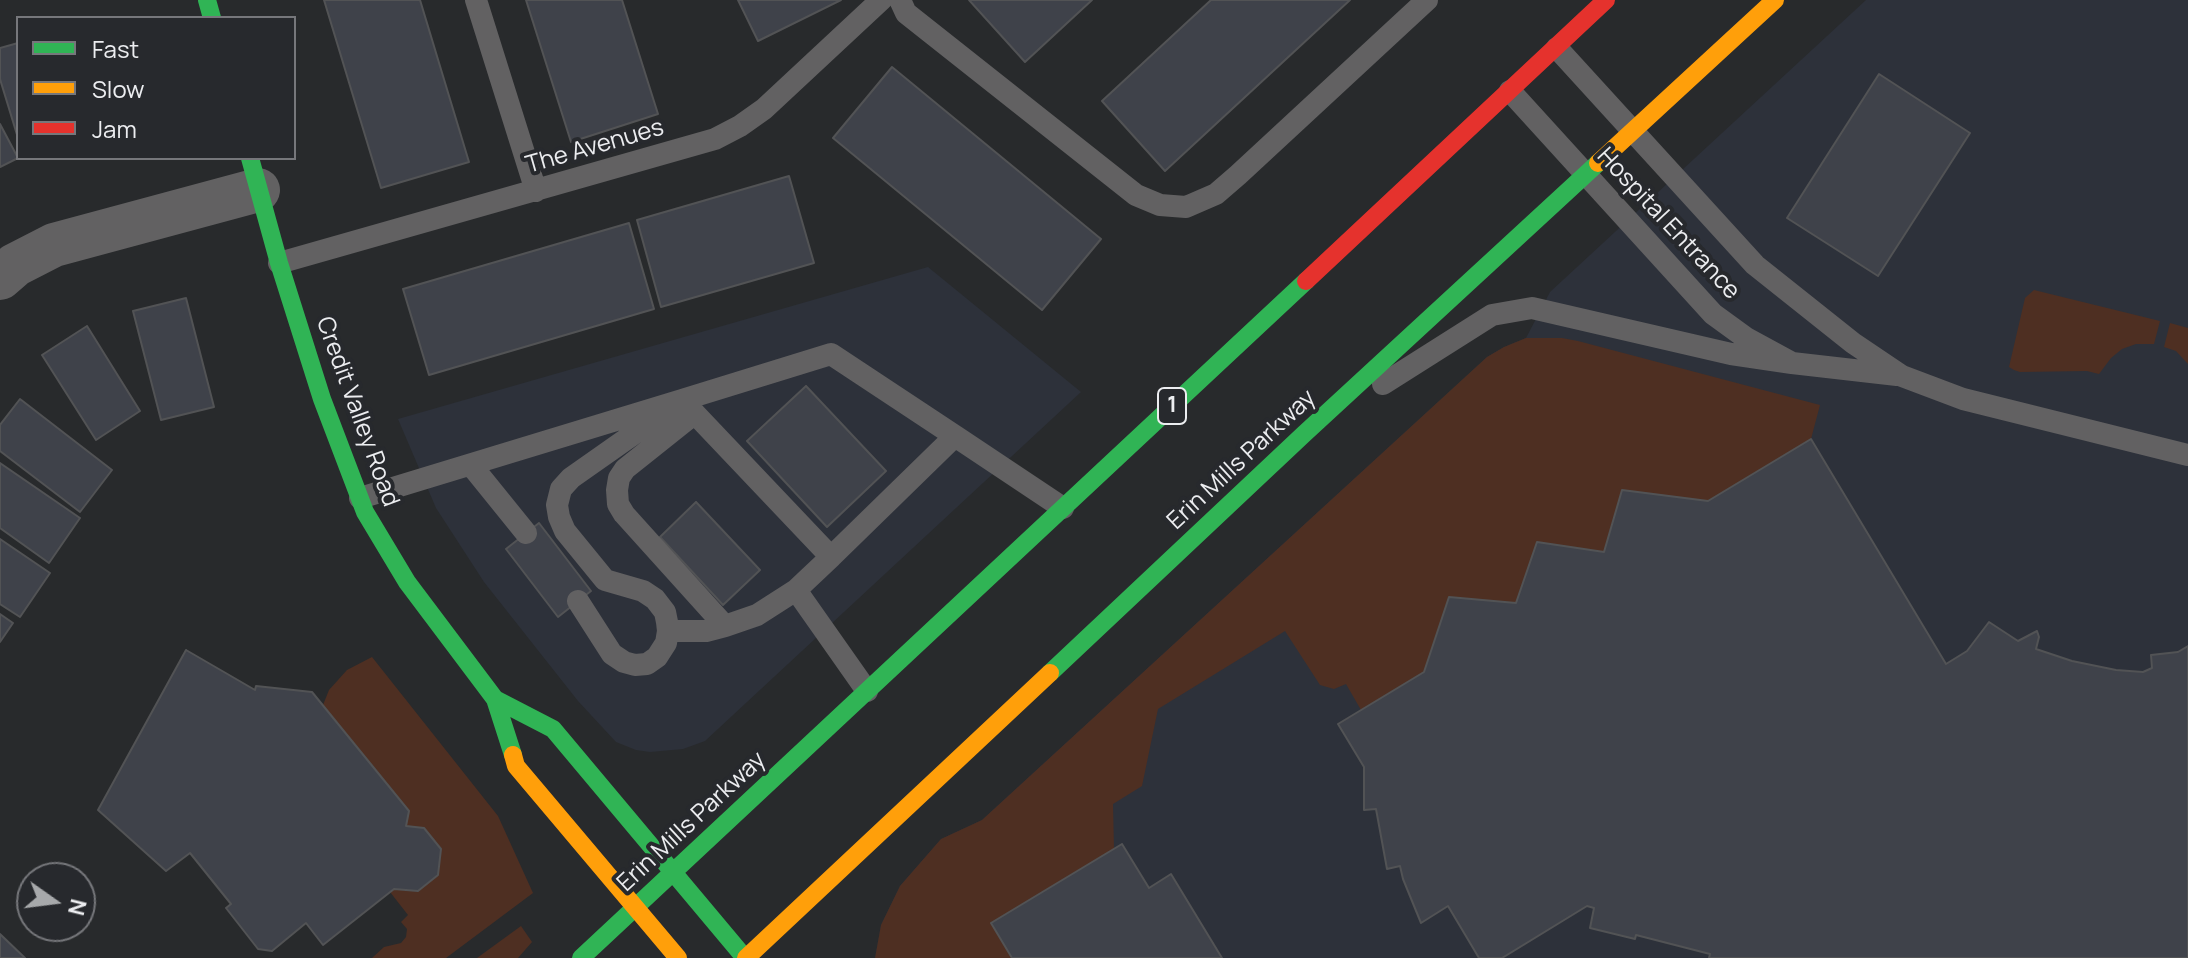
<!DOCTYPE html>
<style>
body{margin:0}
#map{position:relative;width:2188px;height:958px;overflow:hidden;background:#282a2c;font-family:Manrope,sans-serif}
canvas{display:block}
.legend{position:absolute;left:16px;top:16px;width:280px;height:144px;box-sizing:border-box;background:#27292d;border:2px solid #76777b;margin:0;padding:10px 14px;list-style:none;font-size:24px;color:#ecedf0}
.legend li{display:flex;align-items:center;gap:16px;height:40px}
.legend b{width:40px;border:2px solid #76777b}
.north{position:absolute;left:16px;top:862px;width:80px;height:80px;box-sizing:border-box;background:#27292d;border:2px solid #76777b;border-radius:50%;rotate:104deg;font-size:22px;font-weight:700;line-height:32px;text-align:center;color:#ecedf0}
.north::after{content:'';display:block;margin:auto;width:28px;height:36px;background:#a7a9ab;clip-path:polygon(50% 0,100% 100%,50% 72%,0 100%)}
</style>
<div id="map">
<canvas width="2188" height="958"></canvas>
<ul class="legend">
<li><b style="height:10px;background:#30b455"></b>Fast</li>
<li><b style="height:10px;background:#ff9f0a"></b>Slow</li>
<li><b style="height:10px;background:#e5322d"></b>Jam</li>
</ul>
<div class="north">N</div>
</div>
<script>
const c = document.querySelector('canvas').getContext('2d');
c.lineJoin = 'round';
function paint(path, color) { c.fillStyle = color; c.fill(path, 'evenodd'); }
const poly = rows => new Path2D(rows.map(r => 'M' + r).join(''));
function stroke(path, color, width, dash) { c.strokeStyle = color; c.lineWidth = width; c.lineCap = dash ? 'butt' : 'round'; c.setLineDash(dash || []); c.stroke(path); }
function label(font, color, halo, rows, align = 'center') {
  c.font = font + ' Manrope,sans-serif'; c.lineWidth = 8; c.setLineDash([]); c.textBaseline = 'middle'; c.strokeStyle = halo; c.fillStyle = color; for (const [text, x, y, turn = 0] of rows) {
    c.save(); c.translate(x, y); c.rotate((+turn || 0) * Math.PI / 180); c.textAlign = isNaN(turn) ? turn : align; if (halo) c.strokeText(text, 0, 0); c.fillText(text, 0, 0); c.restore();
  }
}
paint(poly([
 [1866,0,2188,0,2188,958,875,958,881,925,900,886,941,839,982,820,1487,357,1504,347,1526,338,1550,292],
 [928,267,1081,392,705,741,683,749,650,752,636,750,616,742,578,701,484,582,436,508,398,419]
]), '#2d313a');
paint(poly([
 [2034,290,2160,321,2154,344,2136,344,2122,349,2111,358,2099,374,2087,371,2020,372,2014,370,2009,367,2025,298],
 [2170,323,2188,328,2188,364,2176,351,2164,347],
 [1526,338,1562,338,1578,341,1820,405,1811,439,1708,501,1604,552,1537,542,1516,603,1450,598,1424,672,1361,710,1346,684,1334,689,1320,685,1285,631,1158,709,1142,786,1113,804,1114,849,991,923,1012,958,875,958,881,925,900,886,941,839,982,820,1487,357,1504,347],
 [372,657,498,816,533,893,446,958,372,958,384,947,401,943,406,937,407,929,401,922,408,915,390,892,394,889,438,875,441,849,424,828,406,826,409,811,323,705,329,690,347,670],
 [521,926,532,942,518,958,477,958]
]), '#4e2f22');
const building = poly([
 [324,0,420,0,469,162,381,188,324,0],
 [526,0,622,0,658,114,571,142,526,0],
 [738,0,841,0,758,41,738,0],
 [969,0,1092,0,1025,62,969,0],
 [1211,0,1350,0,1165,171,1102,101,1211,0],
 [18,43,18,138,0,79,0,48,18,43],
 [892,67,1101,239,1042,310,833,138,892,67],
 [1879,74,1970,133,1878,276,1787,218,1879,74],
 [0,124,18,158,0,167,0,124],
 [789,176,814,263,661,307,637,220,789,176],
 [629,223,654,309,429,375,403,289,629,223],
 [186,298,214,407,161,420,133,311,186,298],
 [87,326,140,411,96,440,42,355,87,326],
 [806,386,886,471,827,527,747,441,806,386],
 [20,399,112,470,80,512,0,451,0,425,20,399],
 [1811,439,1946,664,1967,651,1989,622,2018,641,2037,631,2039,637,2036,649,2072,661,2116,670,2143,672,2152,668,2151,655,2178,652,2188,646,2188,958,1709,958,1710,954,1636,935,1635,939,1590,928,1594,908,1587,906,1502,958,1479,958,1448,906,1421,923,1403,879,1400,866,1387,869,1376,809,1364,810,1364,767,1338,724,1424,672,1449,597,1516,603,1537,542,1604,552,1622,490,1708,501,1811,439],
 [0,463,80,518,49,563,0,528,0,463],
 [696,502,760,570,723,605,660,537,696,502],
 [539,523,591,591,558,617,506,549,539,523],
 [0,539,50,573,20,617,0,604,0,539],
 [0,614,13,623,0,642,0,614],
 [186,650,255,690,256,686,312,692,409,811,406,826,424,828,441,849,438,875,418,891,394,889,323,945,306,923,272,951,258,949,226,908,231,904,190,853,166,871,98,810,186,650],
 [1122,844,1149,888,1171,874,1222,958,1012,958,991,923,1122,844],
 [0,934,25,958,0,958,0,934]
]);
paint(building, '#3f424a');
stroke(building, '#525355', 2);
stroke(poly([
 [476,0,536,191],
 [900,0,906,13,1136,195,1160,205,1186,207,1216,194,1238,175,1427,0],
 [1557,48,1755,265,1853,343,1902,376,1963,399,2188,455],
 [1510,91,1713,314,1746,338,1792,363,1897,375],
 [279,263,715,139,740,126,764,109,881,0],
 [1383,384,1492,315,1532,308,1731,354,1792,363],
 [694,414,625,469,619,478,617,490,618,504,624,514,725,626,757,615,796,590],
 [471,465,526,533],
 [360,498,682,400,831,557,796,590,867,691],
 [831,557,955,436,1063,508],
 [578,601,612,654,624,662,635,665,647,664,657,657,666,643,668,631,667,622,665,612,655,599,643,591,605,580,565,531,559,517,557,505,561,489,571,478,682,400,831,354,955,436],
 [668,631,706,631,725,626]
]), '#626162', 22);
stroke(poly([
 [0,278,15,265,54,245,258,190]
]), '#626162', 44);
stroke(poly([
 [207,0,212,18],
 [250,158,279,263,322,399,365,512,407,582,495,699,513,755],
 [1050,673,1304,434,1598,163],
 [495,699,553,729,745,958],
 [581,958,1306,281]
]), '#30b455', 18);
stroke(poly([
 [1598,163,1775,0],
 [513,755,516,766,678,958],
 [746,958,1050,673]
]), '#ff9f0a', 18);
stroke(poly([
 [1306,281,1606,0]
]), '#e5322d', 18);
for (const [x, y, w] of [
 [1172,406,28]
]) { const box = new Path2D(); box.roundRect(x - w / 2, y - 18, w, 36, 6); c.fillStyle = '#27292d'; c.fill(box); stroke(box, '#ecedf0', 2); }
label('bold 22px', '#ecedf0', null, [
 ["1",1172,406]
]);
label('24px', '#ecedf0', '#27292d', [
 ["The Avenues",595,147,-16],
 ["Hospital Entrance",1668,224,47],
 ["Credit Valley Road",357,412,70],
 ["Erin Mills Parkway",1242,460,-43],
 ["Erin Mills Parkway",692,822,-43]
]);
</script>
